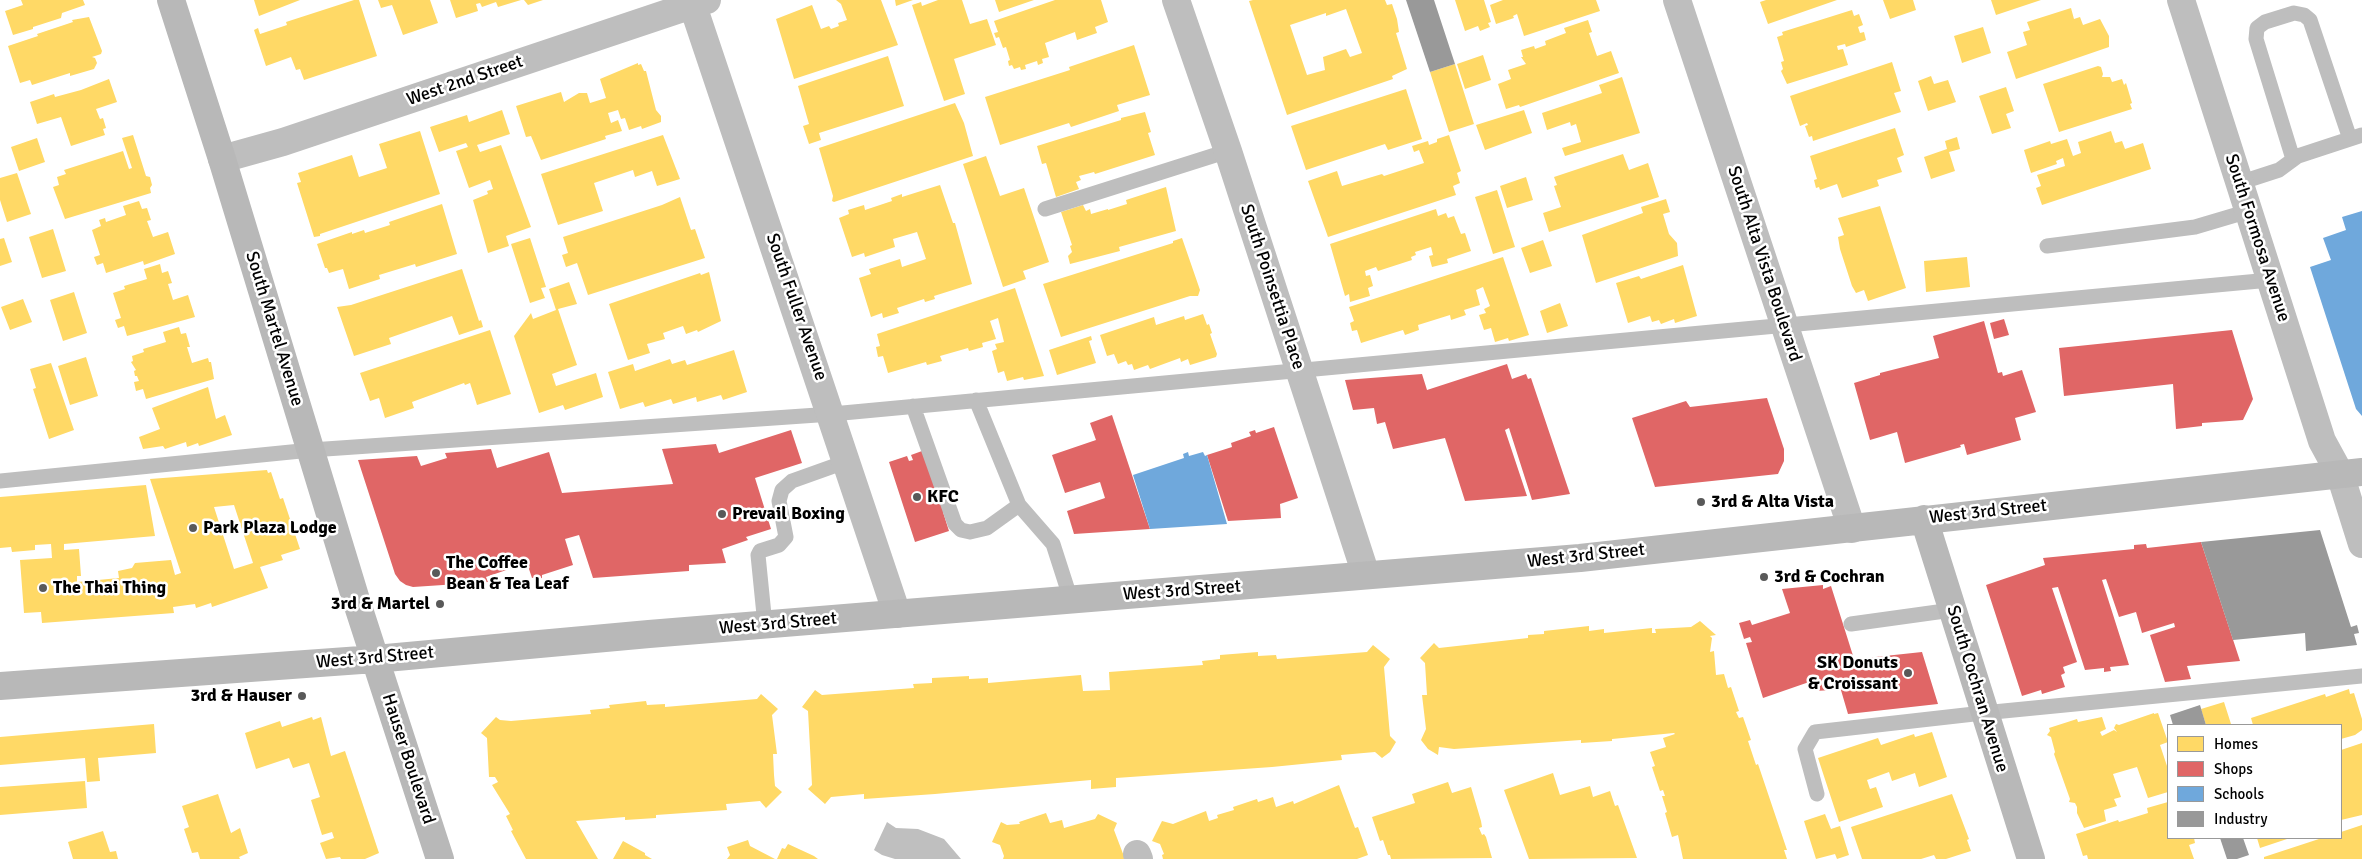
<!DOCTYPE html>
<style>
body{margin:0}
#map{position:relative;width:2362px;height:859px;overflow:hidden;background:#fff;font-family:Signika,sans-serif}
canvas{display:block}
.legend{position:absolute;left:2167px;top:724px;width:175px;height:115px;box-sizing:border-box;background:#fff;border:1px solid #999;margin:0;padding:6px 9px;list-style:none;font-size:15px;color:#000}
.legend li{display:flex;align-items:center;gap:10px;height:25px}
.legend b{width:25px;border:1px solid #999}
</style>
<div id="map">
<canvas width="2362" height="859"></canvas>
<ul class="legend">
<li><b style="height:14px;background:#ffd966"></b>Homes</li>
<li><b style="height:14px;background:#e06666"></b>Shops</li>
<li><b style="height:14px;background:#6fa8dc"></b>Schools</li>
<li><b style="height:14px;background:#999"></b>Industry</li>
</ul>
</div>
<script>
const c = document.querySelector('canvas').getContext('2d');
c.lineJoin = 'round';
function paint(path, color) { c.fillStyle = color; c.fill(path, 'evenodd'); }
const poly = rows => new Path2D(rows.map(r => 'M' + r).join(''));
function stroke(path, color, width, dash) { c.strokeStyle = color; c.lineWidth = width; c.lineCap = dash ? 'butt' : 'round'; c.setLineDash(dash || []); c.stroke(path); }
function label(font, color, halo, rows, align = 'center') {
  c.font = font + ' Signika,sans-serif'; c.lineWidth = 5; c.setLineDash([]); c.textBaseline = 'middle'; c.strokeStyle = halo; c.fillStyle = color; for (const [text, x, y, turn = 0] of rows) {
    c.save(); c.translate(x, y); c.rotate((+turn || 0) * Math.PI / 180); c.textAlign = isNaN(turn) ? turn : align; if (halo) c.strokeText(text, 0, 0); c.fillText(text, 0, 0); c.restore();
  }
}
paint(poly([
 [887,822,896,828,918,829,944,839,961,859,895,859,882,855,874,850]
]), '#bfbfbf');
paint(poly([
 [21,0,83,0,85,5,62,13,61,18,33,27,33,29,13,35,5,11,23,5],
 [254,0,300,0,259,16],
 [354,0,359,0,377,56,304,80,300,69,296,70,291,57,266,66,254,30,258,28,260,34,287,25,286,22],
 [378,0,430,0,438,23,403,35,392,5,381,8],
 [450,0,521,0,498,7,496,2,482,7,480,3,476,4,478,11,456,18],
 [524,0,543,0,528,5],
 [836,0,881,0,898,45,794,79,776,19,812,5,821,29,829,26,831,29,839,26,838,23,847,20,841,4],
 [895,0,913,0,896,6],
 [938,0,962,0,970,24,987,19,996,45,954,59,965,94,944,101,912,5,921,2,922,6],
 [995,0,1034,0,999,12],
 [1055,0,1101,0,1108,22,1095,27,1097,33,1077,40,1075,32,1045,43,1049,57,1042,59,1043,63,1038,65,1037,61,1025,65,1026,69,1021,70,1020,67,1014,69,1012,65,1009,66,1008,61,1010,60,1006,47,1003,48,999,37,996,38,994,33,998,32,994,21],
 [1253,0,1385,0,1387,5,1392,4,1397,19,1399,32,1396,33,1407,69,1392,76,1393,79,1287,115,1249,1],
 [1346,9,1362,53,1350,57,1346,49,1323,57,1325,70,1307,75,1290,25,1326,13,1326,16],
 [1455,0,1484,0,1491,22,1488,23,1490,27,1480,31,1478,26,1465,31],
 [1503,0,1596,0,1600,11,1524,36,1517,14,1513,16,1514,18,1496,24,1490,5],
 [1766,0,1837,0,1768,24,1760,2],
 [1883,0,1913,0,1916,10,1890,19],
 [1991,0,2041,0,1996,15],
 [2071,8,2074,19,2080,17,2083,25,2100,19,2109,36,2109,47,2016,79,2007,52,2027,45,2023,32,2030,30,2027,22],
 [1852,10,1854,16,1859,14,1863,25,1858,27,1860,33,1864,32,1866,40,1846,47,1845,44,1837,46,1838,50,1843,49,1848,65,1787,84,1781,71,1783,69,1781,62,1784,61,1777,37,1783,35,1782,32],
 [89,17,102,51,101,54,92,57,95,58,97,63,94,69,70,76,70,73,32,85,30,80,20,83,8,46,38,36,37,34,73,22,72,20],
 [1588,20,1592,32,1589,33,1597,56,1611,51,1619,73,1520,107,1519,105,1506,109,1498,84,1511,79,1508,70,1526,64,1521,57,1523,57,1521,50,1534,46,1535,49,1546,45,1545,41,1566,33,1564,28],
 [1983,27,1991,53,1962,63,1954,36],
 [1134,45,1150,95,1117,105,1119,111,1071,127,1069,123,1000,145,985,97,1070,70,1069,67],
 [1483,55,1491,80,1465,89,1457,64],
 [888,56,904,106,819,133,821,140,809,144,803,126,809,124,798,86],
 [1892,62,1901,91,1894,93,1901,112,1813,141,1812,136,1809,137,1805,126,1808,125,1807,123,1800,126,1790,96],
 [638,63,638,65,641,64,644,71,646,71,656,110,661,116,661,122,642,129,641,126,629,130,625,118,621,119,618,110,608,113,611,123,618,120,622,131,605,136,606,139,541,160,531,136,526,137,516,106,561,92,564,102,579,93,587,93,590,103,606,98,600,79],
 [1455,64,1474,124,1449,132,1430,72],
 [2098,66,2101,67,2103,74,2102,77,2110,77,2112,82,2122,79,2124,85,2126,83,2132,103,2130,104,2132,109,2059,132,2043,84],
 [1931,76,1934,84,1948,80,1956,102,1928,111,1918,81],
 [1622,77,1640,133,1565,156,1562,148,1581,142,1576,124,1571,126,1570,122,1547,130,1542,113,1602,93,1599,85],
 [109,79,117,102,96,109,100,119,103,118,106,128,103,129,105,135,71,146,61,117,37,124,30,102,54,94,55,97,81,90],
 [2006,87,2014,111,2006,114,2011,128,1992,134,1979,96],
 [1406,89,1422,139,1388,150,1385,144,1306,170,1291,126],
 [955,103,964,123,973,156,834,202,832,201,833,196,819,148],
 [502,110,510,134,477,145,480,152,501,145,531,227,506,236,509,246,488,253,473,200,488,194,487,191,493,189,490,180,469,188,456,151,468,147,466,143,439,152,430,127,467,115,469,122],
 [1524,110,1532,133,1485,150,1476,125],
 [1145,112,1151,132,1148,133,1155,155,1095,174,1094,172,1079,176,1081,180,1076,182,1079,189,1056,197,1046,163,1042,164,1037,146,1121,120,1121,118],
 [1895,128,1904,155,1897,158,1902,172,1877,180,1879,186,1842,198,1837,184,1820,190,1819,187,1816,188,1814,180,1817,179,1810,156],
 [420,131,440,194,320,234,320,236,314,237,297,183,301,182,298,173,352,155,359,177,387,168,379,144],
 [2111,131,2115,143,2122,141,2125,149,2143,143,2151,169,2042,205,2036,188,2041,186,2037,175,2065,166,2063,158,2056,161,2057,164,2031,173,2024,150,2050,141,2051,144,2067,139,2073,156,2081,153,2078,142],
 [133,135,146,176,150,177,152,185,150,188,151,193,65,219,53,187,59,185,57,177,66,174,64,170,123,151,129,169,132,168,122,138],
 [663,135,680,179,657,186,652,171,635,177,633,170,594,183,603,211,558,225,541,174],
 [1449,135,1461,171,1457,173,1460,183,1453,186,1456,195,1328,237,1308,181,1337,171,1342,186,1382,174,1384,176,1424,163,1419,150,1414,152,1412,146,1428,141,1429,145,1437,142,1437,139],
 [1957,137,1960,149,1949,152,1955,171,1931,179,1924,157,1947,149,1945,141],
 [37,138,45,162,19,171,11,147],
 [1623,154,1629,170,1648,163,1659,197,1549,232,1543,213,1561,207,1554,186,1557,185,1554,177],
 [986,156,1000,196,1024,188,1049,262,1023,271,1026,279,1003,287,963,164],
 [17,173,31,214,7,222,0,200,0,178],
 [1526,177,1533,200,1507,208,1500,186],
 [940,185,953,223,955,223,972,284,934,296,935,299,925,302,924,299,897,308,899,313,883,318,882,313,871,317,859,278,871,274,869,269,900,259,902,267,926,259,917,232,893,239,895,247,865,257,864,253,852,257,839,218,849,214,848,210,864,205,865,210,892,201,891,198,902,194,902,197],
 [1166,187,1176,231,1119,247,1120,251,1070,264,1068,256,1072,252,1070,246,1072,245,1061,212,1083,205,1086,211,1090,209,1091,214,1108,209,1108,210,1127,204,1126,200],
 [1497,190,1515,247,1493,254,1475,197],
 [680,197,691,230,695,229,705,258,588,295,577,263,566,267,562,255,568,253,563,237,662,205],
 [1666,199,1670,212,1663,214,1669,234,1677,243,1678,256,1596,283,1582,235,1643,213,1641,207],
 [139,201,142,209,147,208,151,220,147,221,153,237,168,232,175,254,144,265,143,261,106,273,103,263,97,265,94,257,100,255,92,230,101,226,99,220,105,218,106,222,126,215,123,206],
 [442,204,457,254,416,267,415,264,379,275,380,279,349,289,343,269,329,273,327,268,325,268,317,244,352,232,352,234,364,230,365,233,390,225,389,222],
 [1880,206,1906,288,1868,301,1864,290,1856,293,1852,286,1840,249,1838,237,1844,235,1838,218],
 [1436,209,1438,216,1446,213,1448,218,1454,216,1461,234,1465,233,1471,251,1447,259,1448,263,1432,267,1429,256,1433,255,1431,247,1415,252,1416,255,1411,257,1412,260,1378,271,1376,267,1365,271,1366,276,1370,275,1373,286,1368,288,1370,296,1350,302,1349,294,1345,296,1330,244],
 [53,229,66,271,42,278,29,237],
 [4,238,12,262,0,266,0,239],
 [530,238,546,287,541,288,545,298,530,303,511,244],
 [1182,238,1200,290,1198,296,1190,296,1061,337,1043,284,1173,243,1173,241],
 [1543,240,1552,266,1530,273,1521,248],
 [1503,257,1529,335,1509,341,1508,338,1495,342,1491,328,1484,330,1479,315,1486,313,1484,309,1490,306,1483,287,1476,290,1480,305,1464,310,1466,315,1451,320,1450,315,1418,325,1419,330,1405,335,1403,330,1361,343,1357,330,1352,331,1350,323,1354,321,1349,307],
 [1967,257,1970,287,1926,292,1924,261],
 [160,264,162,273,168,271,172,283,168,284,173,300,188,295,195,317,127,336,124,326,118,328,115,320,121,318,113,293,125,289,124,286,147,279,144,269],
 [1683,265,1697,316,1675,323,1674,319,1661,324,1659,320,1652,322,1650,316,1628,323,1616,283,1639,276,1641,279],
 [462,269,479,321,481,320,483,327,459,335,452,316,389,338,391,344,354,356,337,307,351,305],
 [709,272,721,321,698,332,697,330,686,334,683,326,663,333,665,339,647,344,650,353,628,360,609,304,700,273,701,275],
 [569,282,577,304,558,309,577,365,552,374,556,386,596,373,603,397,565,410,563,405,539,413,514,336,531,313,533,319,556,310,549,289],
 [1015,288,1044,376,1024,380,1023,377,1007,381,1004,371,998,373,992,351,997,349,995,344,1004,342,998,318,990,321,996,339,982,343,983,347,969,351,968,348,940,356,942,361,927,365,926,362,888,373,883,356,878,357,876,347,880,346,877,334],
 [74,292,87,333,63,341,50,300],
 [23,299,32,322,10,330,1,307],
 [1560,303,1568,326,1547,333,1540,311],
 [1203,314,1207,325,1209,324,1212,333,1210,334,1217,354,1216,357,1190,365,1188,359,1181,362,1180,358,1150,369,1148,365,1134,370,1132,364,1128,365,1126,361,1118,364,1114,354,1107,356,1100,335,1154,317,1156,325,1184,316,1185,320],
 [179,327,181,334,186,333,190,347,187,347,192,363,208,358,209,362,211,362,214,379,146,399,143,389,136,391,134,382,139,381,137,376,135,376,134,371,136,370,131,362,133,361,132,356,144,352,143,349,166,342,163,332],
 [490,330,511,394,477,405,470,383,465,385,464,383,412,402,414,408,385,418,379,398,370,401,360,373],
 [1091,336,1092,340,1089,341,1096,363,1057,375,1049,350],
 [734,350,747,392,723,400,721,395,697,402,696,397,673,404,671,399,645,407,643,402,620,409,608,372,633,364,635,371,670,359,672,364,685,360,687,365],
 [86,357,98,396,70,405,58,366],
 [51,363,74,430,49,439,33,389,36,388,30,369],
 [208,387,216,419,225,415,232,435,199,446,198,443,187,447,186,442,165,449,163,446,143,449,139,437,160,429,152,408],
 [267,470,268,473,271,472,280,499,283,498,300,549,281,555,283,560,260,567,268,588,212,607,211,603,196,608,195,604,173,607,174,613,42,623,41,612,24,613,20,560,52,558,51,544,35,545,35,550,12,552,11,547,0,548,0,497,146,485,155,536,64,544,64,550,79,549,81,576,77,576,77,582,119,578,118,571,132,568,135,563,171,560,175,575,181,573,150,479],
 [234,505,253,563,234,569,214,507],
 [1700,621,1716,635,1710,636,1712,638,1710,652,1714,651,1716,675,1724,674,1728,688,1731,687,1739,711,1736,712,1739,718,1743,717,1751,740,1748,741,1756,765,1758,764,1787,850,1784,850,1787,859,1683,859,1678,835,1672,837,1665,813,1667,812,1662,796,1665,796,1663,790,1660,791,1652,767,1655,766,1650,752,1666,747,1663,738,1675,734,1674,733,1612,739,1612,741,1581,743,1581,740,1454,749,1439,747,1438,755,1428,749,1421,740,1426,729,1422,695,1427,695,1425,663,1420,658,1434,643,1439,648,1528,638,1528,635,1544,634,1544,631,1589,626,1589,631,1604,629,1604,633,1652,628,1652,633,1656,633,1655,629,1691,627],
 [1373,645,1390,659,1384,667,1390,736,1396,742,1390,752,1382,758,1375,752,1341,755,1342,760,1272,767,1116,778,1116,787,1091,789,1091,780,935,794,864,799,864,794,831,797,825,804,808,789,812,785,808,711,802,707,815,690,822,695,914,688,913,684,932,683,932,678,969,676,969,679,988,678,988,683,1081,675,1083,691,1110,690,1109,672,1203,665,1202,661,1220,659,1220,655,1258,652,1258,656,1276,655,1277,659,1367,652],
 [2349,689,2350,694,2354,693,2362,719,2362,730,2355,735,2341,739,2341,725,2253,725,2251,718,2325,694,2326,697],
 [761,694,778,709,772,715,777,754,773,754,774,775,775,786,782,792,766,808,760,801,726,804,727,810,656,815,656,818,625,820,625,817,576,821,598,859,526,859,511,831,513,830,506,816,510,814,492,785,498,782,495,777,489,777,487,738,481,733,496,717,500,720,511,721,591,714,590,710,610,708,609,705,646,701,647,705,665,704,665,707,757,699],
 [2224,702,2231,724,2206,725,2201,709],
 [2154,713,2154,714,2158,713,2168,742,2160,745,2168,769,2168,792,2148,798,2137,767,2113,774,2121,797,2114,799,2117,806,2104,810,2106,821,2084,828,2077,813,2077,807,2075,803,2069,802,2070,799,2054,754,2055,752,2051,737,2047,735,2050,731,2049,728,2077,719,2078,722,2102,717,2106,729,2100,732,2102,736,2114,730,2117,732,2114,728,2116,724,2119,725],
 [312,717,313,720,321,717,331,756,345,751,379,853,365,859,341,859,340,857,326,859,320,843,334,838,332,832,322,835,311,800,320,797,309,763,293,768,289,758,256,769,245,733,280,721,282,727],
 [154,724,156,753,98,758,100,781,87,782,85,758,0,765,0,737],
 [1932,732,1947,777,1919,787,1915,773,1892,781,1889,772,1867,780,1870,789,1876,787,1883,807,1839,822,1818,758,1878,738,1881,745,1914,734,1915,737],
 [2362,743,2362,815,2341,820,2341,750],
 [1553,773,1560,795,1590,786,1593,797,1610,791,1615,806,1618,805,1637,858,1529,859,1504,790],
 [85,781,87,808,0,815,0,787],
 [1448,782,1452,793,1471,787,1481,821,1482,827,1479,828,1482,835,1484,834,1486,837,1492,858,1391,859,1390,855,1388,855,1383,840,1380,841,1372,817,1415,803,1412,794],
 [1339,785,1355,828,1358,827,1368,855,1357,859,1163,859,1162,855,1164,854,1160,844,1152,841,1162,821,1173,824,1206,811,1209,821,1218,818,1217,815,1234,810,1233,807,1257,799,1258,802,1273,797,1276,807,1293,801,1294,804],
 [218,794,231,833,240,828,248,853,239,857,240,859,200,859,198,852,192,853,184,829,189,827,182,806],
 [1952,794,1969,839,1967,840,1971,851,1946,859,1936,859,1934,855,1921,859,1862,859,1851,827],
 [2168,802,2168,838,2194,838,2195,843,2189,845,2194,859,2088,859,2087,855,2083,856,2076,834,2118,820,2119,822,2148,813,2147,808],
 [1046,813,1050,823,1062,820,1064,828,1095,819,1098,814,1117,823,1114,830,1125,859,1003,859,1004,856,1000,845,992,842,1001,822,1007,825,1020,824,1019,822],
 [1825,814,1831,829,1840,826,1849,855,1837,859,1835,854,1816,859,1804,821],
 [2362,825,2362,859,2264,859,2264,857,2322,838,2341,838,2341,832],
 [103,831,110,852,116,851,118,859,73,859,68,842],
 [2257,838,2290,838,2260,848],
 [748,840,750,846,775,859,727,859,730,855,727,847],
 [623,841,645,853,645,855,652,859,613,859],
 [788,844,814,856,818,859,777,859,782,848,785,849]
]), '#ffd966');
paint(poly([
 [2004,319,2009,335,1994,339,1990,323],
 [1984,321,1998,373,2002,372,2003,376,2022,370,2036,412,2015,418,2021,440,1967,455,1964,444,1960,445,1961,447,1905,463,1897,432,1870,440,1854,383,1880,375,1880,373,1939,358,1933,336],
 [2232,330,2253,399,2243,420,2202,423,2202,426,2176,429,2173,384,2064,396,2059,348],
 [1507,364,1512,379,1526,374,1528,379,1531,378,1570,494,1532,500,1509,428,1505,430,1527,496,1465,501,1445,438,1393,449,1385,422,1377,424,1374,408,1353,410,1345,380,1422,374,1427,390],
 [1767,398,1784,449,1784,461,1778,474,1655,487,1632,418,1686,401,1690,407],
 [1112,415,1150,529,1074,534,1067,511,1105,498,1100,482,1065,493,1052,455,1096,440,1090,423],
 [1274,427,1298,498,1280,504,1281,518,1228,521,1207,455,1232,447,1231,443,1251,436,1249,432,1255,430,1256,433],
 [791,430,802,463,755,478,771,529,746,537,748,540,722,549,726,563,689,565,689,571,593,578,579,535,565,539,573,565,542,575,542,578,538,579,536,577,532,578,527,563,486,577,488,582,413,587,406,585,400,581,395,574,358,460,417,456,421,466,447,458,445,453,491,449,497,468,549,452,562,493,673,484,662,449,716,444,719,453],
 [922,451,948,511,943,512,949,531,915,542,889,462,907,456,909,461,913,460,911,455],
 [2201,542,2240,661,2187,666,2191,679,2165,682,2150,635,2175,627,2174,623,2142,633,2136,612,2119,617,2106,579,2102,580,2129,665,2110,667,2111,671,2104,672,2104,668,2085,670,2058,587,2052,588,2077,662,2063,667,2065,673,2061,675,2065,687,2042,694,2041,690,2022,696,1986,585,2045,565,2043,558,2134,549,2134,545,2146,544,2147,548],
 [1823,585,1823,589,1831,586,1855,662,1866,658,1922,652,1938,704,1848,714,1838,680,1829,680,1832,690,1815,691,1812,681,1763,698,1746,643,1752,642,1750,637,1744,639,1739,623,1750,620,1752,625,1790,613,1782,589]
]), '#e06666');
paint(poly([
 [2362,211,2362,416,2356,409,2310,267,2331,260,2323,238,2346,230,2342,217],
 [1188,452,1189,456,1203,452,1205,456,1207,455,1227,524,1150,529,1133,475,1184,458,1183,454]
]), '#6fa8dc');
paint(poly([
 [1406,0,1434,0,1455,64,1430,72],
 [2320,530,2351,627,2357,625,2359,633,2354,634,2357,645,2306,651,2305,633,2233,640,2201,542],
 [2200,705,2206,725,2173,725,2170,715],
 [2220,838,2243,838,2249,855,2237,859,2227,859]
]), '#999');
stroke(poly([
 [2293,159,2256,39,2257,28,2265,22,2294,13,2304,15,2310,20,2350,139],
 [2239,183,2279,170,2298,156,2362,135],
 [1045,209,1228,151],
 [2047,246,2195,227,2249,211],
 [976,400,1019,505,1053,544,1071,600],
 [913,406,955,524,961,530,970,532,987,528,1019,505],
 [0,481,311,450,832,414,2270,280],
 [1851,624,1952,610],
 [765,625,758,555,760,551,779,545,786,537,779,501,782,490,792,481,848,461],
 [1817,794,1805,749,1815,732,1983,713,2362,676]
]), '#bebebe', 15);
stroke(poly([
 [691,0,897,614],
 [1176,0,1228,151,1366,575],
 [1677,0,1852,529],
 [2181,0,2322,441,2340,474,2362,544],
 [222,159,283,142,707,0],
 [1137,854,1139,859]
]), '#bebebe', 28);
stroke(poly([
 [171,0,222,159,357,603,440,859],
 [1924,519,2031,859],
 [0,686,375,659,649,634,1580,558,2362,472]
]), '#b8b8b8', 28);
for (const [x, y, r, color] of [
 [917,497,5,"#595959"],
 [1701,502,5,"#595959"],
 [722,514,5,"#595959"],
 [193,528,5,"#595959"],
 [436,573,5,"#595959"],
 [1764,577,5,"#595959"],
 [43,588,5,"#595959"],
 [440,604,5,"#595959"],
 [1908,673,5,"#595959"],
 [302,696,5,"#595959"]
]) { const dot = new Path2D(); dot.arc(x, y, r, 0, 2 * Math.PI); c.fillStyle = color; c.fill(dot); stroke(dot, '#fff', 2); }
label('18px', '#000', '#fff', [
 ["West 2nd Street",465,81,-19],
 ["South Formosa Avenue",2257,238,72],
 ["South Alta Vista Boulevard",1764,264,72],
 ["South Poinsettia Place",1272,287,72],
 ["South Fuller Avenue",796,307,71],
 ["South Martel Avenue",274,329,73],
 ["West 3rd Street",1988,512,-6],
 ["West 3rd Street",1586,556,-6],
 ["West 3rd Street",1182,591,-4],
 ["West 3rd Street",778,624,-5],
 ["West 3rd Street",375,658,-5],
 ["South Cochran Avenue",1977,689,73],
 ["Hauser Boulevard",408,759,72]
]);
label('bold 18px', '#000', '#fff', [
 ["KFC",927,497],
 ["3rd & Alta Vista",1711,502],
 ["Prevail Boxing",732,514],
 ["Park Plaza Lodge",203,528],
 ["The Coffee",446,563],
 ["Bean & Tea Leaf",446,584],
 ["3rd & Cochran",1774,577],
 ["The Thai Thing",53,588],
 ["3rd & Martel",430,604,"right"],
 ["SK Donuts",1898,663,"right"],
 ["& Croissant",1898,684,"right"],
 ["3rd & Hauser",292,696,"right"]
], 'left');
</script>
